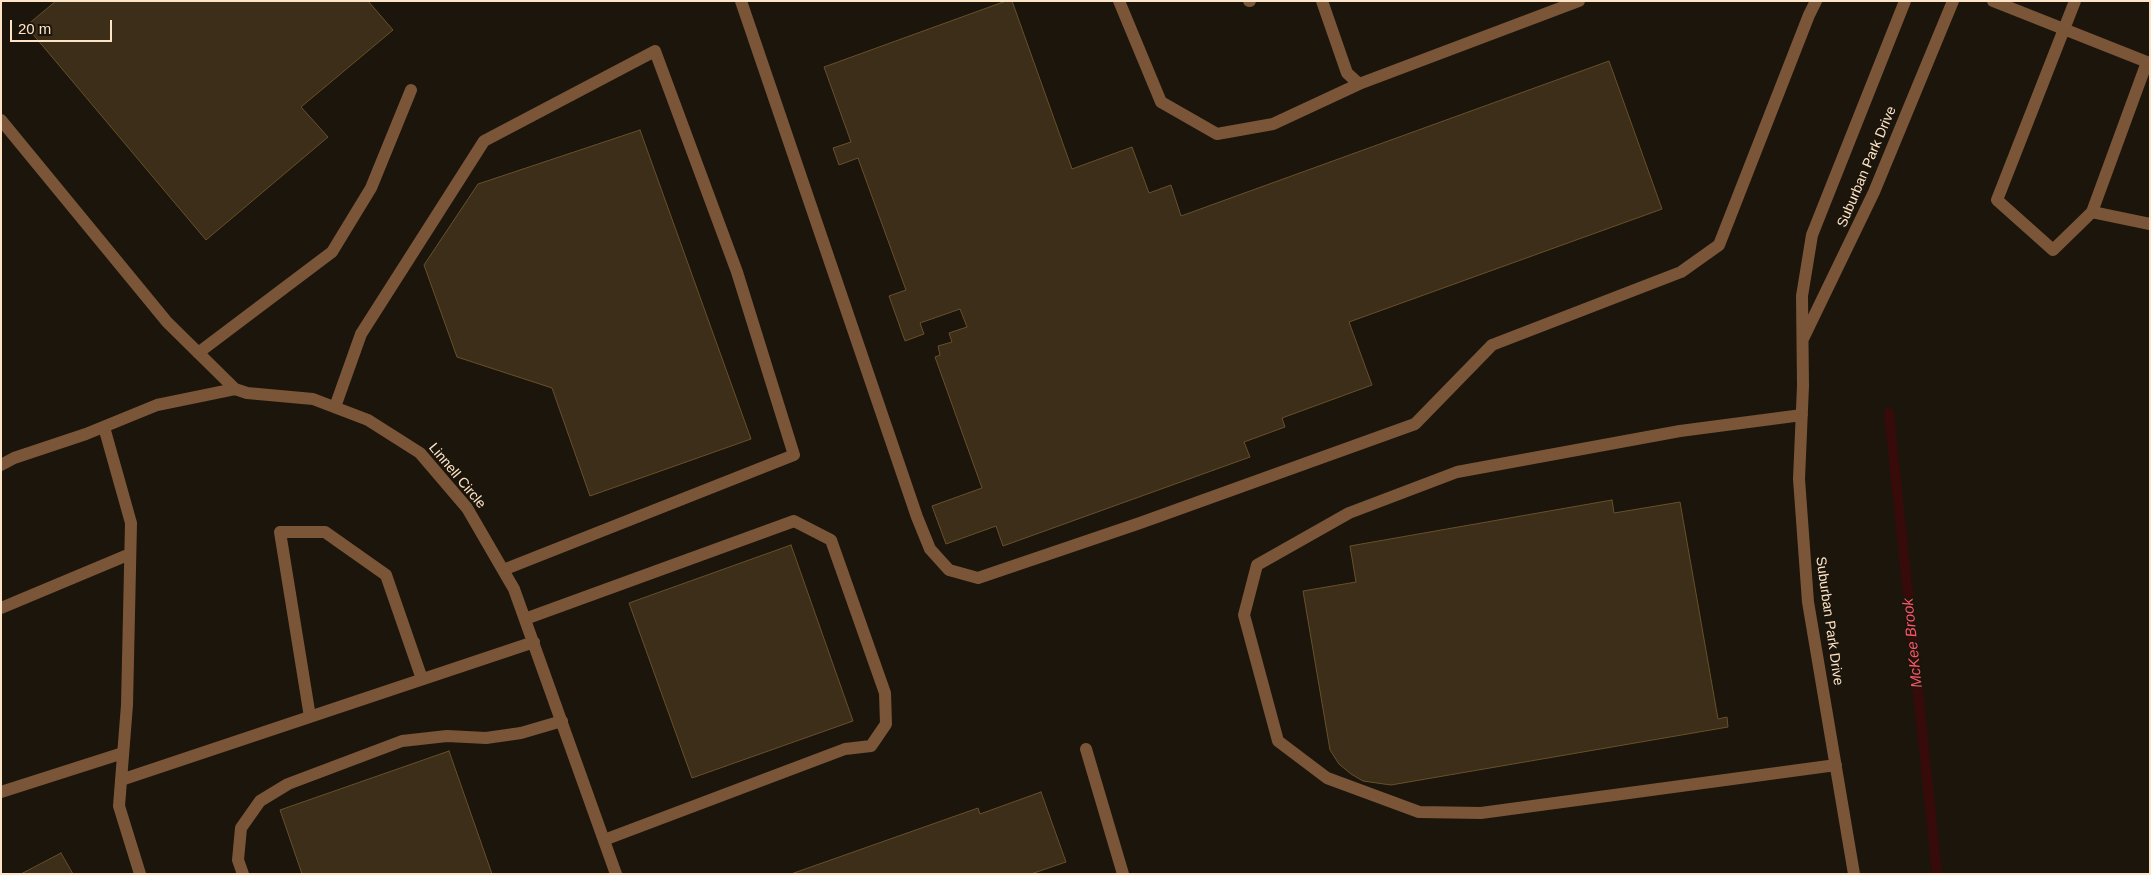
<!DOCTYPE html>
<style>
body{margin:0}
#map{position:relative;width:2151px;height:875px;overflow:hidden;background:#1c150b;font-family:Helvetica,sans-serif}
canvas{display:block}
.frame{position:absolute;inset:0;border:2px solid #fee4c7;pointer-events:none}
.scale{position:absolute;left:10px;top:20px;width:102px;height:22px;box-sizing:border-box;border:2px solid #fee4c7;border-top:0;padding-left:6px;font-size:15px;line-height:18px;white-space:nowrap;color:#fee4c7;-webkit-text-stroke:4px #1c150b;paint-order:stroke}
</style>
<div id="map">
<canvas width="2151" height="875"></canvas>
<div class="frame"></div>
<div class="scale">20 m</div>
</div>
<script>
const c = document.querySelector('canvas').getContext('2d');
c.lineJoin = 'round';
const poly = rows => new Path2D(rows.map(r => 'M' + r).join(''));
function stroke(path, color, width, dash) { c.strokeStyle = color; c.lineWidth = width; c.lineCap = dash ? 'butt' : 'round'; c.setLineDash(dash || []); c.stroke(path); }
function paint(path, color) { c.fillStyle = color; c.fill(path, 'evenodd'); }
function label(font, color, halo, rows, align = 'center') {
  c.font = font + ' Helvetica,sans-serif'; c.lineWidth = 4; c.setLineDash([]); c.textBaseline = 'middle'; c.strokeStyle = halo; c.fillStyle = color; for (const [text, x, y, turn = 0] of rows) {
    c.save(); c.translate(x, y); c.rotate((+turn || 0) * Math.PI / 180); c.textAlign = isNaN(turn) ? turn : align; if (halo) c.strokeText(text, 0, 0); c.fillText(text, 0, 0); c.restore();
  }
}
stroke(poly([
 [1889,413,1937,874]
]), '#370b09', 10);
const building = poly([
 [56,1,368,1,393,30,301,107,328,137,206,240,26,26,56,1],
 [1006,1,1012,1,1072,169,1132,147,1149,193,1171,185,1181,216,1609,61,1662,209,1349,322,1372,385,1282,418,1285,427,1244,442,1250,457,1003,546,996,526,946,544,932,506,982,488,935,357,940,355,938,346,952,342,949,333,967,327,960,309,920,323,924,334,905,341,889,296,906,290,858,158,839,165,833,148,851,142,824,67,1006,1],
 [640,130,751,439,590,496,552,388,457,357,424,265,478,184,640,130],
 [1612,500,1614,513,1680,502,1718,719,1727,717,1728,727,1391,785,1363,781,1351,774,1339,764,1330,750,1303,591,1356,582,1350,546,1612,500],
 [791,545,853,721,692,778,629,603,791,545],
 [449,751,492,874,302,874,280,810,449,751],
 [1041,792,1066,862,1031,874,791,874,978,808,980,814,1041,792],
 [61,853,73,874,21,874,61,853]
]);
paint(building, '#3c2e18');
stroke(building, '#68502a', 1);
stroke(poly([
 [741,1,917,517,930,549,949,570,978,578,1140,523,1415,424,1492,345,1681,272,1719,245,1809,15,1816,1],
 [1119,1,1161,102,1217,134,1273,124,1359,84],
 [1249,1,1250,1],
 [1322,1,1347,73,1359,84,1579,1],
 [1993,1,2147,62,2092,212,2150,224],
 [2075,1,1997,200,2053,250,2092,212],
 [1,120,167,322,235,389],
 [1803,339,1874,192,1953,1],
 [198,353,332,252,371,188,411,90],
 [335,407,361,334,484,141,655,51,737,272,794,455,503,570],
 [1802,415,1680,431,1457,472,1349,513,1257,565,1244,615,1278,741,1327,778,1419,812,1481,813,1836,765],
 [104,427,131,523,127,705,119,806,140,874],
 [1,465,14,458,86,434,157,405,235,389,247,393,313,399,368,420,420,453,467,508,514,589,616,874],
 [1,608,130,554],
 [525,619,794,521,831,540,885,693,886,724,871,746,845,749,604,840],
 [310,717,280,532,325,532,386,575,422,679],
 [1086,749,1123,874],
 [121,780,534,642],
 [1,792,123,753],
 [243,874,238,860,241,828,260,801,288,784,402,741,447,736,486,738,521,733,562,721],
 [1854,874,1808,602,1799,479,1803,386,1802,296,1812,235,1905,1]
]), '#7a5537', 12);
label('14px', '#fee4c7', '#1c150b', [
 ["Suburban Park Drive",1867,167,-67],
 ["Linnell Circle",457,476,50],
 ["Suburban Park Drive",1829,621,82]
]);
label('italic 15px', '#fd566a', '#1c150b', [
 ["McKee Brook",1913,643,-96]
]);
</script>
